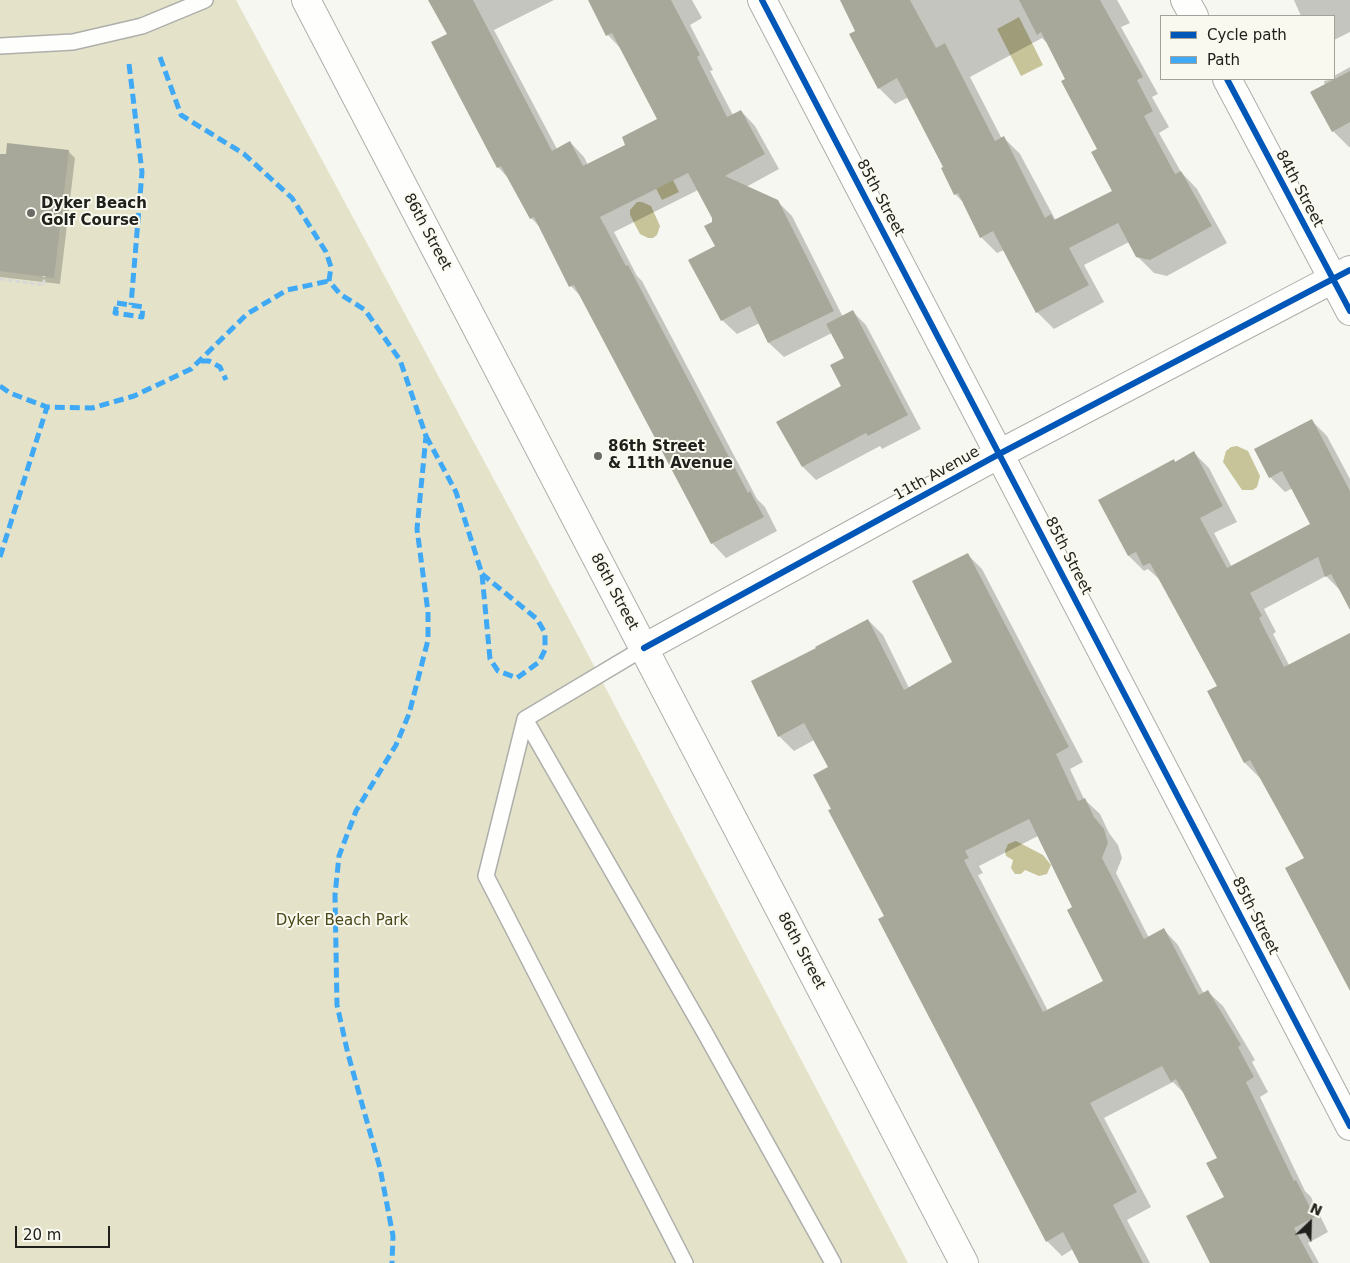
<!DOCTYPE html>
<style>
body{margin:0}
#map{position:relative;width:1350px;height:1263px;overflow:hidden;background:#f7f7f1;font-family:"DejaVu Sans",sans-serif}
canvas{display:block}
.legend{position:absolute;left:1160px;top:15px;width:175px;height:65px;box-sizing:border-box;background:#f9f9ef;border:1px solid #a2a29b;margin:0;padding:6px 9px;list-style:none;font-size:15px;color:#20201c}
.legend li{display:flex;align-items:center;gap:10px;height:25px}
.legend b{width:25px;border:1px solid #a2a29b}
.north{position:absolute;left:1285px;top:1198px;width:50px;height:50px;-webkit-text-stroke:4px #f9f9ef;paint-order:stroke;rotate:24deg;font-size:14px;font-weight:700;line-height:20px;text-align:center;color:#20201c}
.north::after{content:'';display:block;margin:auto;width:18px;height:22px;background:#20201c;clip-path:polygon(50% 0,100% 100%,50% 72%,0 100%)}
.scale{position:absolute;left:15px;top:1226px;width:95px;height:22px;box-sizing:border-box;border:2px solid #20201c;border-top:0;padding-left:6px;font-size:15px;line-height:18px;white-space:nowrap;color:#20201c;-webkit-text-stroke:4px #f9f9ef;paint-order:stroke}
</style>
<div id="map">
<canvas width="1350" height="1263"></canvas>
<ul class="legend">
<li><b style="height:6px;background:#0057b8"></b>Cycle path</li>
<li><b style="height:6px;background:#3fa9f5"></b>Path</li>
</ul>
<div class="north">N</div>
<div class="scale">20 m</div>
</div>
<script>
const c = document.querySelector('canvas').getContext('2d');
c.lineJoin = 'round';
function paint(path, color) { c.fillStyle = color; c.fill(path, 'evenodd'); }
const poly = rows => new Path2D(rows.map(r => 'M' + r).join(''));
function stroke(path, color, width, dash) { c.strokeStyle = color; c.lineWidth = width; c.lineCap = dash ? 'butt' : 'round'; c.setLineDash(dash || []); c.stroke(path); }
function label(font, color, halo, rows, align = 'center') {
  c.font = font + ' "DejaVu Sans",sans-serif'; c.lineWidth = 4; c.setLineDash([]); c.textBaseline = 'middle'; c.strokeStyle = halo; c.fillStyle = color; for (const [text, x, y, turn = 0] of rows) {
    c.save(); c.translate(x, y); c.rotate((+turn || 0) * Math.PI / 180); c.textAlign = isNaN(turn) ? turn : align; if (halo) c.strokeText(text, 0, 0); c.fillText(text, 0, 0); c.restore();
  }
}
paint(poly([
 [0,0,236,0,582,643,908,1263,0,1263]
]), '#e4e3ca');
paint(poly([
 [1019,17,1043,65,1021,76,997,29],
 [663,160,679,192,662,200,646,169],
 [637,202,642,202,651,206,660,226,657,235,653,238,648,238,640,234,630,215,630,210],
 [1237,446,1248,451,1260,476,1257,487,1253,490,1242,490,1223,462,1226,451,1231,447],
 [1016,841,1043,855,1051,865,1047,874,1039,876,1025,870,1021,874,1015,874,1011,868,1013,860,1006,856,1005,851,1008,844]
]), '#c6c498');
paint(poly([
 [430,0,554,0,494,30,557,149,570,142,584,157,588,165,627,145,658,120,622,50,608,35,590,0,692,0,702,18,690,25,713,70,710,71,733,115,741,111,755,126,779,169,746,187,777,201,792,216,843,317,853,312,866,325,921,429,882,449,880,446,816,480,803,467,778,422,843,386,845,359,832,333,784,357,769,343,760,323,737,334,722,320,713,217,698,190,614,232,637,276,642,281,757,499,765,507,777,531,726,558,712,543,583,299,571,286,541,228,531,218,510,180,498,167,449,34],
 [841,0,1117,0,1130,23,1121,27,1158,94,1152,97,1169,127,1159,133,1181,172,1197,189,1227,243,1167,276,1154,273,1137,256,1129,242,1084,265,1104,302,1054,329,1037,312,1004,250,997,253,981,237,965,204,955,194,945,167,909,97,895,104,879,88,856,31],
 [1042,38,1050,46,1067,79,1099,150,1114,192,1056,221,1020,154,1004,138,1002,139,970,77],
 [1294,0,1350,0,1350,32,1334,40,1334,16,1301,16],
 [1350,67,1350,147,1349,147,1333,131,1324,81,1334,79,1334,76],
 [68,151,75,158,60,284,0,277,0,155],
 [1312,421,1327,436,1350,479,1350,607,1341,591,1326,576,1264,609,1276,632,1273,634,1289,665,1350,635,1350,985,1306,859,1260,778,1245,763,1209,692,1218,687,1160,580,1148,569,1144,571,1129,556,1100,500,1174,461,1176,463,1194,453,1209,468,1237,522,1214,533,1232,567,1312,525,1293,488,1285,492,1270,477],
 [967,554,982,569,1083,762,1070,769,1084,799,1100,814,1109,833,1118,845,1122,858,1116,873,1149,938,1164,930,1178,945,1204,994,1208,992,1223,1006,1255,1060,1252,1062,1268,1092,1260,1097,1305,1191,1311,1197,1328,1232,1308,1243,1319,1263,1212,1263,1225,1198,1219,1159,1186,1095,1173,1082,1104,1118,1151,1207,1127,1220,1150,1263,1081,1263,1073,1249,1062,1256,1047,1241,886,916,829,768,814,740,794,751,779,736,818,649,868,620,883,635,909,688,954,662],
 [1038,836,1074,908,1105,981,1048,1011,978,875,983,873,979,866]
]), '#0003');
paint(poly([
 [428,0,473,0,552,151,570,141,583,166,625,145,622,137,657,119,612,33,606,36,588,0,671,0,700,55,697,57,727,117,741,110,765,154,725,176,778,200,834,311,768,343,750,306,721,321,688,260,715,246,704,226,712,222,712,218,688,173,600,217,626,266,628,265,748,493,750,491,764,517,711,544,574,285,569,287,534,217,530,219,501,166,497,168,457,92,431,42,447,34],
 [840,0,910,0,936,48,945,43,995,141,1004,136,1045,218,1051,214,1054,220,1112,191,1091,152,1097,149,1061,81,1065,79,1041,32,1037,35,1019,0,1100,0,1143,77,1137,80,1153,111,1144,116,1175,174,1181,171,1212,226,1150,260,1136,257,1118,223,1069,248,1089,285,1036,313,993,231,980,238,958,193,954,195,941,168,943,167,897,78,878,89,849,34,855,31],
 [1350,71,1350,122,1332,132,1310,92],
 [7,143,69,150,54,278,0,271,0,154,6,154],
 [853,310,908,415,868,436,866,433,802,467,776,422,841,386,830,365,844,358,826,324],
 [1312,419,1350,491,1350,610,1331,574,1325,577,1318,557,1250,593,1262,616,1259,618,1284,667,1350,633,1350,991,1285,868,1304,858,1250,760,1244,763,1207,691,1217,686,1150,563,1143,566,1136,552,1128,556,1098,500,1174,459,1175,462,1194,451,1223,506,1200,518,1227,568,1310,524,1282,471,1269,478,1254,449],
 [968,553,1069,747,1056,754,1078,801,1085,798,1094,817,1104,829,1108,843,1102,858,1144,939,1164,928,1199,995,1208,990,1241,1045,1238,1047,1254,1077,1246,1082,1294,1181,1296,1180,1315,1217,1294,1228,1313,1263,1210,1263,1186,1216,1224,1197,1206,1163,1217,1158,1176,1079,1171,1082,1162,1066,1090,1103,1137,1192,1113,1205,1143,1263,1079,1263,1063,1232,1046,1242,878,919,884,916,828,810,831,809,813,775,828,767,804,723,778,737,751,681,816,648,815,647,868,619,904,690,952,662,912,581],
 [1029,819,1072,907,1067,910,1103,981,1043,1012,964,860,969,858,965,851]
]), '#a8a89a');
const lane = poly([
 [0,46,73,42,142,26,205,0],
 [644,648,525,719,705,1033,833,1263],
 [525,719,486,876,685,1263]
]);
const street = poly([
 [762,0,1350,1126],
 [1185,0,1194,16],
 [1227,79,1350,311],
 [644,648,1001,453,1350,270]
]);
const secondary = poly([
 [306,0,964,1263]
]);
stroke(lane, '#aeaeaa', 18);
stroke(street, '#aeaeaa', 30);
stroke(secondary, '#aeaeaa', 30);
stroke(poly([
 [0,279,44,285,44,276]
]), '#d8d8d6', 3, [5, 2.5]);
stroke(lane, '#fefefd', 15);
stroke(street, '#fefefd', 28);
stroke(secondary, '#fefefd', 28);
stroke(poly([
 [160,57,181,115,244,154,292,198,326,252,331,267,329,281,340,294,365,310,400,360,426,436,417,529,428,612,428,640,409,714,396,745,356,811,339,856,335,895,337,1005,348,1054,380,1168,393,1236,392,1263],
 [129,64,142,172,131,305],
 [117,303,143,307,142,317,115,313,117,303],
 [201,361,209,361,220,367,226,380],
 [0,386,10,393,47,407],
 [426,436,456,492,482,574,490,659,498,671,517,678,539,662,545,650,545,633,537,619,482,574],
 [0,557,47,407,92,408,134,396,191,369,247,314,287,290,329,281]
]), '#3fa9f5', 5, [10, 5]);
stroke(poly([
 [762,0,1350,1126],
 [1227,79,1350,311],
 [644,648,1001,453,1350,270]
]), '#0057b8', 6);
for (const [x, y, r, color] of [
 [31,213,5,"#6b6b67"],
 [598,456,5,"#6b6b67"]
]) { const dot = new Path2D(); dot.arc(x, y, r, 0, 2 * Math.PI); c.fillStyle = color; c.fill(dot); stroke(dot, '#f9f9ef', 2); }
label('15px', '#20201c', '#f9f9ef', [
 ["84th Street",1299,189,62],
 ["85th Street",880,198,62],
 ["86th Street",427,232,62],
 ["11th Avenue",937,474,-29],
 ["85th Street",1068,556,63],
 ["86th Street",614,592,62],
 ["85th Street",1255,916,63],
 ["86th Street",801,951,62]
]);
label('bold 15px', '#20201c', '#f9f9ef', [
 ["Dyker Beach",41,204],
 ["Golf Course",41,221],
 ["86th Street",608,447],
 ["& 11th Avenue",608,464]
], 'left');
label('15px', '#4a4718', '#f9f9ef', [
 ["Dyker Beach Park",342,921]
]);
</script>
